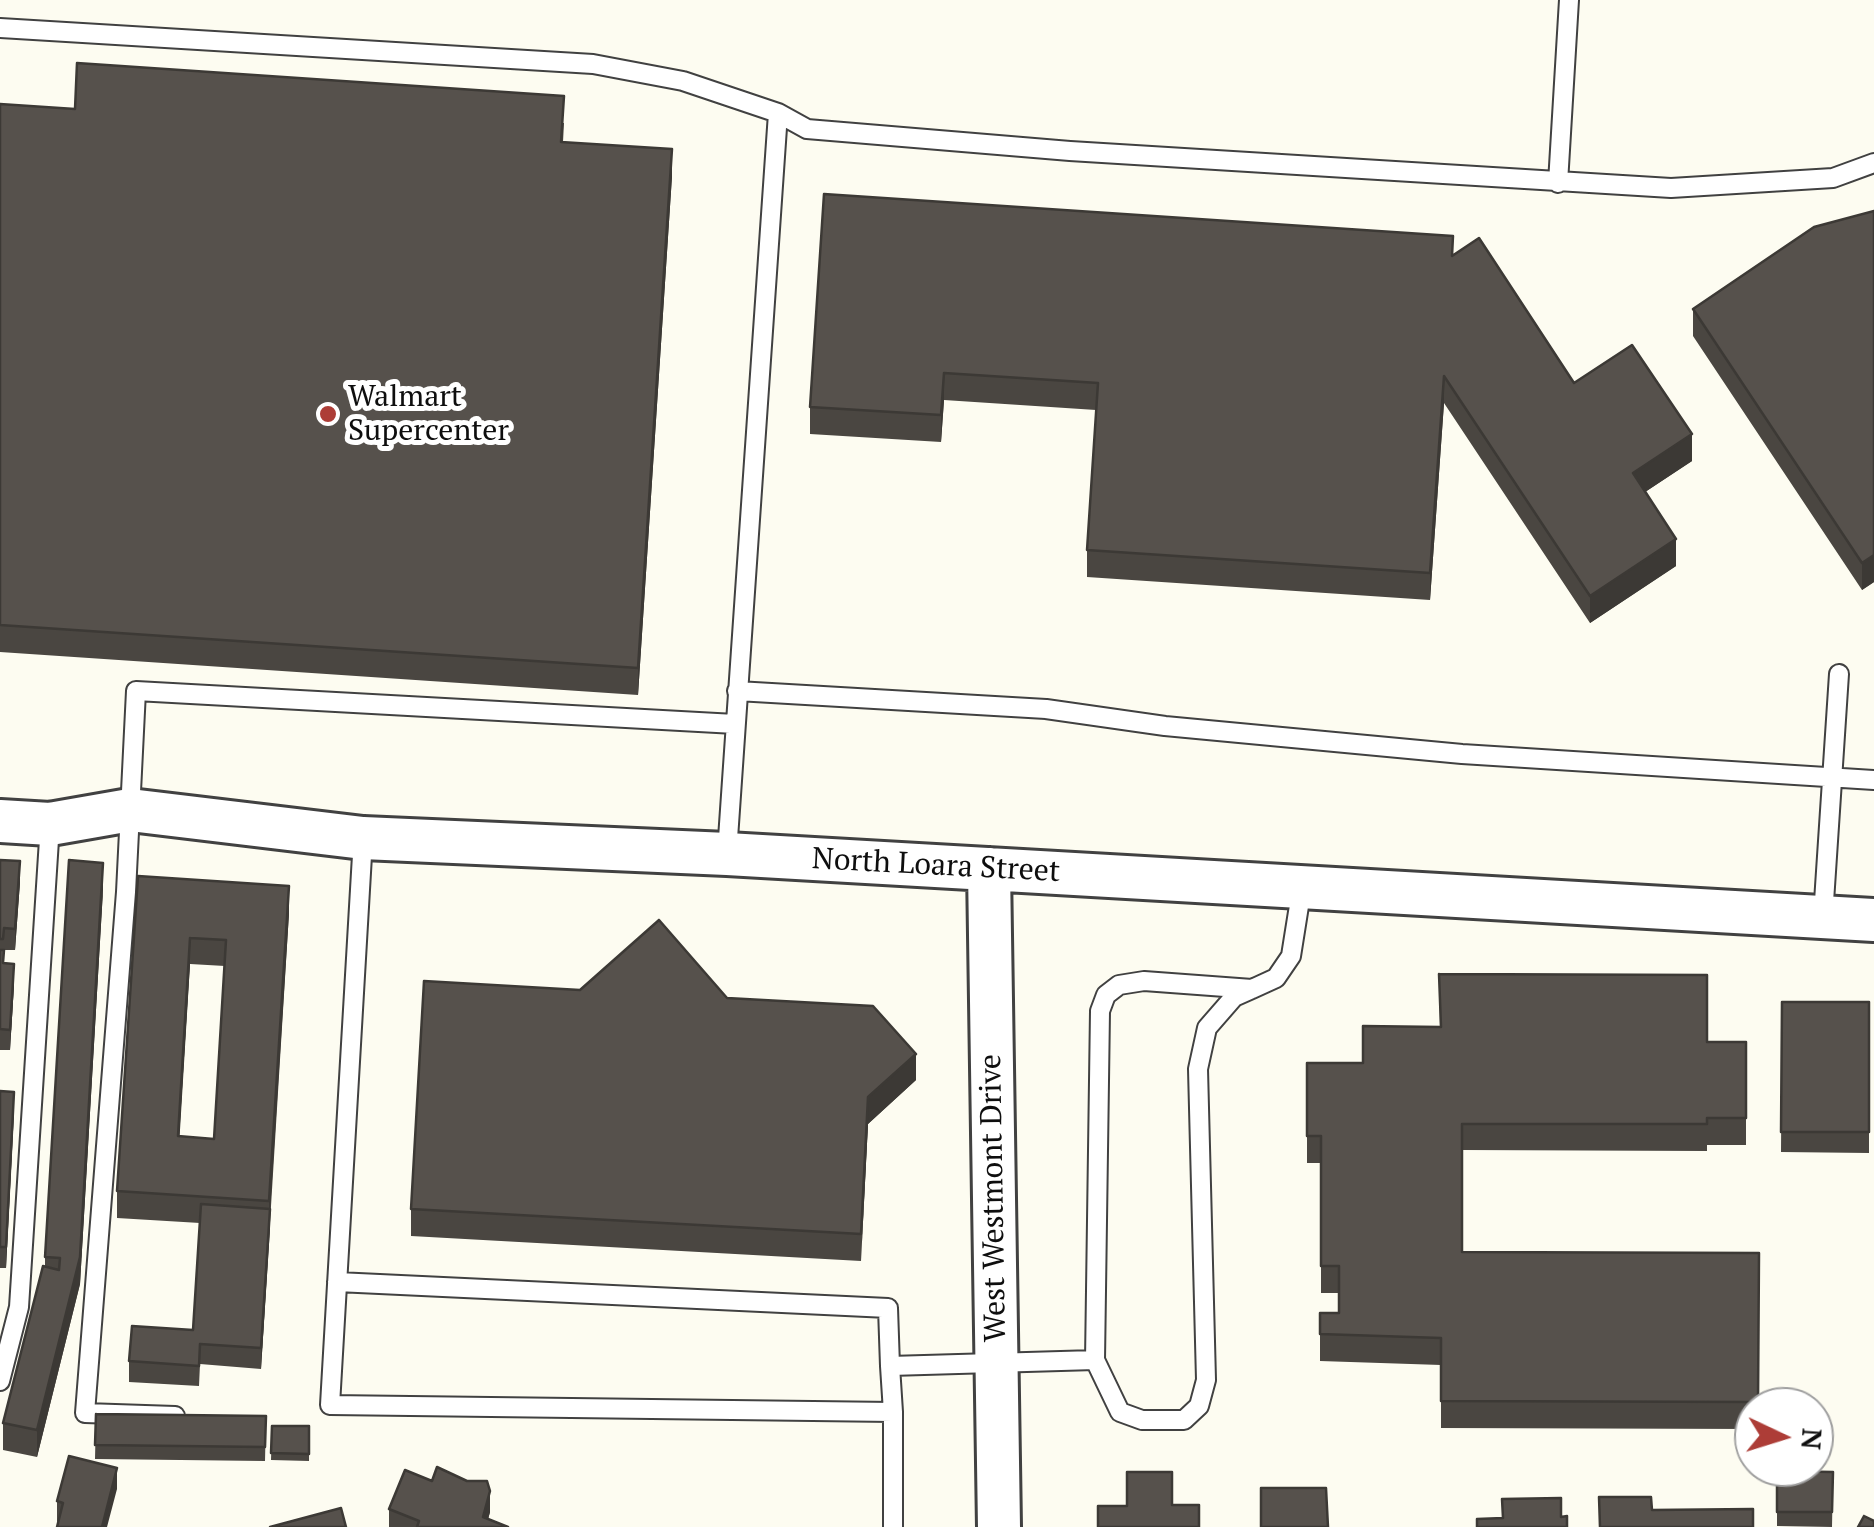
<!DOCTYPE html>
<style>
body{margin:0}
#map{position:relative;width:1874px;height:1527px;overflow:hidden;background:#fdfcf1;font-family:"PT Serif",serif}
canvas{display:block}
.north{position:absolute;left:1734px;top:1387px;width:100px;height:100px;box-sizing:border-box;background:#fff;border:2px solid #9f9f9f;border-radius:50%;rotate:94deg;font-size:28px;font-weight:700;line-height:40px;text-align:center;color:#0e0e0e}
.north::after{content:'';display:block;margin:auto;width:35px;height:45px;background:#ad3d37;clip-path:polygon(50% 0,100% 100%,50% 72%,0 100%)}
</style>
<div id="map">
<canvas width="1874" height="1527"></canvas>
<div class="north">N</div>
</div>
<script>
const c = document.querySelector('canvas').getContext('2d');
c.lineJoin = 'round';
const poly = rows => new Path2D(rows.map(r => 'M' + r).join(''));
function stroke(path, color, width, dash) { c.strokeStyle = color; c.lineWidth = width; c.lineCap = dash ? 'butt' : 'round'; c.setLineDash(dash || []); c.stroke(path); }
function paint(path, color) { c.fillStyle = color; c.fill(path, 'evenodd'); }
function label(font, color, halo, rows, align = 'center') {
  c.font = font + ' "PT Serif",serif'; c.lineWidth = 10; c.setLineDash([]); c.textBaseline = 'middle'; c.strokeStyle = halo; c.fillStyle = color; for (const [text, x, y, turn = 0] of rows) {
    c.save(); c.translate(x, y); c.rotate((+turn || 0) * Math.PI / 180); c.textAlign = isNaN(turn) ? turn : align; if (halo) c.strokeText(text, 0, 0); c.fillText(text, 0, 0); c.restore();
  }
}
const service = poly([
 [0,28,593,64,683,81,778,113,807,129,1070,151,1671,188,1833,178,1874,163],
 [1558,183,1569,0],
 [737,691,1046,709,1165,726,1462,754,1874,780],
 [363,838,330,1405,893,1412,893,1527],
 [727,853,778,113],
 [1823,917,1839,674],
 [1252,989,1144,981,1119,985,1106,995,1100,1011,1095,1360,1120,1412,1142,1420,1184,1420,1199,1406,1206,1380,1198,1069,1207,1028,1234,997,1252,989,1276,978,1291,956,1302,887],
 [337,1282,888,1308,890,1366],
 [0,1381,19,1307,50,824],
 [893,1412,890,1366,1095,1360],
 [175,1416,85,1413,126,892,136,691,735,724]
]);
const tertiary = poly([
 [0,821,50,824,130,810,363,838,727,854,1874,920],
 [989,869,999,1527]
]);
stroke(service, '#414141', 22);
stroke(tertiary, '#414141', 48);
stroke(service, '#fff', 18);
stroke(tertiary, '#fff', 42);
paint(poly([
 [0,104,75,109,564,123,563,142,672,176,638,695,0,652],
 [824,194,1453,255,1574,383,1692,461,1645,492,1676,566,1590,623,1444,403,1430,600,1087,577,1087,550,1096,410,944,400,941,442,810,434,810,407],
 [1874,211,1874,582,1862,590,1693,336,1693,309],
 [0,860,20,882,15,950,4,950,4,963,14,985,10,1050,0,1050],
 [138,876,289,913,261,1369,200,1364,199,1386,129,1382,129,1361,193,1330,200,1223,117,1218,117,1191],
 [190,964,225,966,214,1139,179,1136],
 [103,890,80,1284,37,1457,3,1450,3,1423,45,1266,45,1257],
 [1439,974,1707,1042,1746,1042,1746,1145,1707,1145,1707,1151,1462,1150,1462,1252,1759,1253,1758,1407,1754,1407,1754,1429,1441,1428,1441,1365,1320,1361,1320,1313,1339,1313,1339,1293,1321,1293,1321,1163,1307,1163,1307,1063,1363,1063,1440,1027],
 [727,998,916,1080,868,1124,861,1261,411,1236,411,1209],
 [1782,1002,1869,1002,1869,1153,1781,1152],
 [0,1091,14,1112,6,1268,0,1268],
 [96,1414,266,1416,265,1461,95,1459],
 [272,1426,309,1426,309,1461,271,1460],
 [1777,1471,1833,1472,1832,1527,1777,1526],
 [117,1489,57,1522,57,1501],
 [389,1509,490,1512,488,1519,508,1527,389,1527]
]), '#4a4641');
paint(poly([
 [672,149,672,176,638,695,638,668],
 [944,373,944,400,941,442,941,415],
 [1444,376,1444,403,1430,600,1430,573],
 [1692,434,1692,461,1633,500,1633,473],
 [1676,539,1676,566,1590,623,1590,596],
 [1874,555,1874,582,1862,590,1862,563],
 [20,861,20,882,15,950,15,929],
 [103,863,103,890,80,1284,37,1457,37,1430,80,1257],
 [289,886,289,913,269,1228,269,1201],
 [190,938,190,964,178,1163,178,1136],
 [14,964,14,985,10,1050,10,1030],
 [916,1054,916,1080,868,1124,861,1261,868,1097],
 [14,1092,14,1112,6,1268,6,1247],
 [270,1209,270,1229,261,1369,261,1348],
 [117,1468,117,1489,107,1527,102,1527],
 [490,1491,490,1512,486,1527,483,1517]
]), '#3c3935');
const building = poly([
 [77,63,564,96,561,142,672,149,638,668,0,625,0,104,75,109,77,63],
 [824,194,1453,236,1452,256,1479,238,1574,383,1632,345,1692,434,1633,473,1676,539,1590,596,1444,376,1430,573,1087,550,1098,383,944,373,941,415,810,407,824,194],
 [1874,211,1874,555,1862,563,1693,309,1814,227,1874,211],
 [0,860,20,861,15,929,4,928,3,939,0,939,0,860],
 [69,860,103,863,80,1257,37,1430,3,1423,43,1266,59,1270,60,1258,45,1257,69,860],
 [138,876,289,886,269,1201,117,1191,138,876],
 [190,938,226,940,214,1139,178,1136,190,938],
 [659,920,727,998,873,1006,916,1054,868,1097,861,1234,411,1209,424,981,580,990,659,920],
 [0,950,4,950,3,963,14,964,10,1030,0,1029,0,950],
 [1439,974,1707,975,1707,1042,1746,1042,1746,1118,1707,1118,1707,1124,1462,1124,1462,1252,1759,1253,1758,1402,1441,1401,1441,1338,1320,1334,1320,1313,1339,1313,1339,1266,1321,1266,1321,1136,1307,1136,1307,1063,1363,1063,1363,1026,1441,1027,1439,974],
 [1782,1002,1869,1002,1869,1132,1781,1132,1782,1002],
 [0,1091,14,1092,6,1247,0,1247,0,1091],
 [201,1204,270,1209,261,1348,200,1344,199,1366,129,1361,132,1326,193,1330,201,1204],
 [96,1414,266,1416,265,1447,95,1445,96,1414],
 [272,1426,309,1426,309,1454,271,1453,272,1426],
 [69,1456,117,1468,102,1527,57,1527,63,1503,57,1501,69,1456],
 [437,1467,467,1481,487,1481,490,1491,483,1517,508,1527,417,1527,419,1521,389,1509,405,1470,432,1481,437,1467],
 [1777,1471,1833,1472,1832,1512,1777,1512,1777,1471],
 [1127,1472,1172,1472,1172,1505,1199,1505,1199,1527,1098,1527,1098,1506,1127,1506,1127,1472],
 [1261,1488,1326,1488,1328,1527,1261,1527,1261,1488],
 [1599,1497,1651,1497,1652,1510,1753,1509,1753,1527,1600,1527,1599,1497],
 [1561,1498,1561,1517,1567,1516,1567,1527,1477,1527,1477,1519,1503,1518,1502,1499,1561,1498],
 [341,1508,346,1527,270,1527,341,1508],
 [1864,1516,1874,1521,1874,1527,1858,1527,1864,1516]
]);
paint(building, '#56514c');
stroke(building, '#3c3935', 2.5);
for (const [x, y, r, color] of [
 [328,414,10,"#ad3d37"]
]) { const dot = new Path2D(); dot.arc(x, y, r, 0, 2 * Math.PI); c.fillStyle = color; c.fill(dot); stroke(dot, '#fff', 4); }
label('30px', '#0e0e0e', '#fff', [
 ["Walmart",348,397],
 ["Supercenter",348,431]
], 'left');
label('30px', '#0e0e0e', '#fff', [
 ["North Loara Street",936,866,3],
 ["West Westmont Drive",994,1198,-91]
]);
</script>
